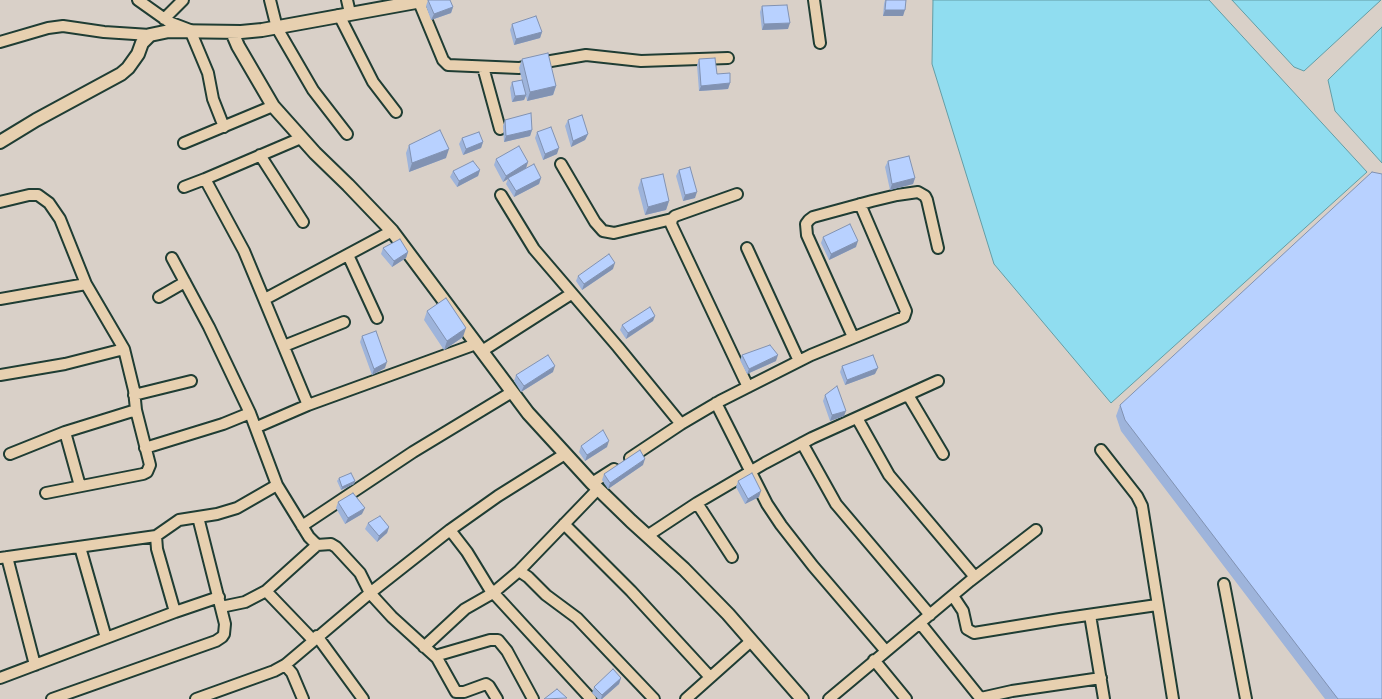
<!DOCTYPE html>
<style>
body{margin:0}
canvas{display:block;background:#d9d0c8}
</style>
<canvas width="1382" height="699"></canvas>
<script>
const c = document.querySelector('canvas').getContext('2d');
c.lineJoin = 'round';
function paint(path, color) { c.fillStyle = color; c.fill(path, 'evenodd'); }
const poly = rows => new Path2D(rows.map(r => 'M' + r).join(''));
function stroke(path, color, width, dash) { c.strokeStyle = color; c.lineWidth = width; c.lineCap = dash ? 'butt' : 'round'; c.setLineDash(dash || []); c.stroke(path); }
const water = poly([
 [933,0,1209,0,1367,172,1111,403,994,264,932,64,933,0],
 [1232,0,1381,0,1304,71,1294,67,1232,0],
 [1382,27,1382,163,1335,111,1328,80,1382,27]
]);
paint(water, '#90ddf0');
stroke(water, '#639da5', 1);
const minor = poly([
 [138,0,169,22,190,30,208,73,213,99,224,127],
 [270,0,277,28,313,90,347,134],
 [347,0,350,13],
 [814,0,820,43],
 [419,2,443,60,448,65,519,68,545,62,586,55,641,61,728,58],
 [339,15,373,82,396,112],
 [164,19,183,0],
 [0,42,48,28,63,26,104,32,150,35],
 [483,67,500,129],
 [184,143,273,106],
 [260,155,303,222],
 [561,164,595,222,603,231,614,233,672,219],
 [205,179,244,251,308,405],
 [184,187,205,179,301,138],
 [737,194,675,216,672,219,671,224,748,387],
 [501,195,534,249,618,347,681,424],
 [0,202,29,195,38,195,49,203,60,219,86,284,124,349,134,390,136,410,150,465,147,472,143,474,46,493],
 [747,248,799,361],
 [348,255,377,318],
 [172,258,209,327,250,413,277,485,309,537,317,545,331,544,336,547,360,573,370,593,392,617,437,658,456,692,464,692,486,684,489,686,497,699],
 [159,297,185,282],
 [0,299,86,284],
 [265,299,392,231],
 [853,337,807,235,806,224,809,220,813,217,872,201,897,195,918,192,925,196,927,200,938,248],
 [284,346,344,322],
 [482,351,571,294],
 [0,375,65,364,124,349],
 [134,395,191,381],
 [908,395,943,454],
 [716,403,767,504,781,525,813,566,885,650],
 [857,418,889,475,975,577],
 [257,427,308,405,476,344],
 [65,432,136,410],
 [802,443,836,504,930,615],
 [145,448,223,424,250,413],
 [1101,450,1137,496,1142,506,1173,699],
 [10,454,65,432,80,486],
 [630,458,681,424,720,401,811,355,904,317,906,311,860,204],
 [592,483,614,469],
 [697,503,732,557],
 [564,524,631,591,710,677],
 [302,526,413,452,512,392],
 [450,530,467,552,489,588,591,699],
 [156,536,157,549,175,612],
 [647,536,697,503,765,463,812,438,938,381],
 [80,547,106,638],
 [7,557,35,665],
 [0,558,156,536,179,520,217,514,237,508,277,485],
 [519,571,528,577,546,595,577,618,654,699],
 [1224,584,1246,699],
 [266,591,313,640],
 [953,596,963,611,967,629,974,633,1060,619,1157,605],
 [221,607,245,602,266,591,317,545],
 [1090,615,1104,699],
 [920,623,981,699],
 [317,636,363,699],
 [424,647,465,609,493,593,519,571,598,489],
 [435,656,490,640,498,640,507,651,533,699],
 [874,660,906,699],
 [285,665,292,673,303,699],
 [0,678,175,612,219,597],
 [981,698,1012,691,1101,678],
 [52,699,216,641,222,637,224,634,225,624,198,517],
 [196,699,274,671,285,665,370,593,450,530,498,496,565,454],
 [686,699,751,641],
 [829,699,970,581,1036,530]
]);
const tertiary = poly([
 [232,32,238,46,273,106,315,153,348,185,392,231,528,413,592,483,631,521,684,569,728,614,802,699],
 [0,142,36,120,121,74,128,68,138,54,142,43,150,35,169,31,241,32,262,30,427,0]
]);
stroke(minor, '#1f3d34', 14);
stroke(tertiary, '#1f3d34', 16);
stroke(minor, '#e7d0b0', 10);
stroke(tertiary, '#e7d0b0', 12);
paint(poly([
 [428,0,453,7,451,13,431,20,426,6],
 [885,0,906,0,903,16,883,16,884,4],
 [762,6,788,29,762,30,760,12],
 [512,24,542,32,540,38,514,45,510,30],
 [522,59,556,86,553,95,527,101,526,96,524,100,512,102,510,88,512,82,522,80,519,68],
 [699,59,717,74,730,83,728,89,699,91,697,65],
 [505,120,532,130,530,136,504,142,503,126],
 [568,120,588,134,585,140,571,147,565,126],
 [537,132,557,154,543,160,535,138],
 [462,138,483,142,481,148,463,155,459,144],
 [409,145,446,158,409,172,406,153],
 [496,159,528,162,526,168,517,173,541,178,539,184,514,197,506,184,508,179,503,182,494,165],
 [888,161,915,178,913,184,890,190,885,167],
 [480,170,478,176,457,187,450,177,453,171],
 [679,170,695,198,683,201,676,176],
 [641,179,669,201,666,210,645,215,638,188],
 [823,237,856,247,829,260,821,243],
 [383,248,408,252,406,258,392,267,381,254],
 [613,269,582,290,576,281,578,276],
 [427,311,463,337,444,350,424,320],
 [655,316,653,321,626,339,620,330,622,325],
 [362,336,385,368,372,375,360,342],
 [742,355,776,361,747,374,740,360],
 [842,366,875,374,845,385,840,372],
 [553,372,521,392,514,381,516,375],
 [825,395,844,416,830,421,823,401],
 [1120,405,1382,699,1325,699,1121,431,1116,416],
 [581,446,607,447,585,461,579,452],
 [643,465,608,489,602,480,604,474],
 [339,478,355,481,354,484,341,490,337,481],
 [738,481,759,497,745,504,736,487],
 [338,502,362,514,345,524,336,508],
 [368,523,389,527,387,533,377,542,365,529],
 [621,678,619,684,602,699,598,699,592,693,594,687]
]), '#9eb4db');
paint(poly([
 [453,7,451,13,431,20,434,14],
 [885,10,905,10,903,16,883,16],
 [790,23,788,29,762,30,764,24],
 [542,32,540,38,514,45,516,39],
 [730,83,728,89,699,91,701,86],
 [556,86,553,95,527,101,530,92],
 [526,95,524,100,512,102,515,96],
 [532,130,530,136,504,142,506,136],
 [588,134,585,140,571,147,573,141],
 [483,142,481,148,463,155,466,149],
 [559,148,557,154,543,160,545,154],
 [449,149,446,158,409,172,412,163],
 [528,162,526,168,503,182,506,176],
 [480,170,478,176,457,187,459,181],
 [541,178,539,184,514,197,516,191],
 [915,178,913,184,890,190,892,184],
 [697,192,695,198,683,201,685,195],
 [669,201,666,210,645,215,648,207],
 [858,241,856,247,829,260,831,254],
 [408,252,406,258,392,267,394,261],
 [615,263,613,269,582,290,584,284],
 [655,316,653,321,626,339,628,333],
 [466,328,463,337,444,350,447,341],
 [778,355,776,361,747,374,749,369],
 [387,362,385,368,372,375,374,369],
 [555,366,553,372,521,392,524,386],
 [878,368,875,374,845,385,847,380],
 [846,411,844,416,830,421,832,415],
 [609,441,607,447,585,461,587,455],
 [645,459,643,465,608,489,610,483],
 [355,481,354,484,341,490,342,487],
 [761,491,759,497,745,504,748,499],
 [365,508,362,514,345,524,348,518],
 [389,527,387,533,377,542,379,536],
 [621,678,619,684,602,699,601,699,602,695]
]), '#8192b2');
const building = poly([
 [428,0,450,0,453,7,434,14,428,0],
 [886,0,906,0,905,10,885,10,886,0],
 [787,5,790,23,764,24,762,6,787,5],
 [536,16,542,32,516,39,512,24,536,16],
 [548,53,556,86,530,92,522,59,548,53],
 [715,58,717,74,730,73,730,83,701,86,699,59,715,58],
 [522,80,526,95,515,96,512,82,522,80],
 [531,113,532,130,506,136,505,120,531,113],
 [582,115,588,134,573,141,568,120,582,115],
 [551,127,559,148,545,154,537,132,551,127],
 [440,130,449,149,412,163,409,145,440,130],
 [479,132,483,142,466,149,462,138,479,132],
 [519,146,528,162,506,176,496,159,519,146],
 [909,156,915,178,892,184,888,161,909,156],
 [473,161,480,170,459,181,453,171,473,161],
 [534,164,541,178,516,191,508,178,534,164],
 [690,167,697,192,685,195,679,170,690,167],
 [1372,172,1382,174,1382,699,1338,699,1125,420,1120,405,1372,172],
 [663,174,669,201,648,207,641,179,663,174],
 [850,224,858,241,831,254,823,237,850,224],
 [400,239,408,252,394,261,383,248,400,239],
 [609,254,615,263,584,284,578,276,609,254],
 [446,298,466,328,447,341,427,311,446,298],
 [650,307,655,316,628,333,622,325,650,307],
 [376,331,387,362,374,369,362,336,376,331],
 [770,345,778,355,749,369,742,355,770,345],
 [548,355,555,366,524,386,516,375,548,355],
 [873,355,878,368,847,380,842,366,873,355],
 [837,386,846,411,832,415,825,395,837,386],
 [603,430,609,441,587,455,581,446,603,430],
 [640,450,645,459,610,483,604,474,640,450],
 [351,473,355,481,342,487,339,478,351,473],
 [752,473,761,491,748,499,738,481,752,473],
 [353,493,365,508,348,518,338,502,353,493],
 [380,516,389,527,379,536,368,523,380,516],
 [613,669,621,678,602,695,594,687,613,669],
 [557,689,567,698,544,699,557,689]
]);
paint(building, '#b8d1ff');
stroke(building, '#8192b2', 1);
</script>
